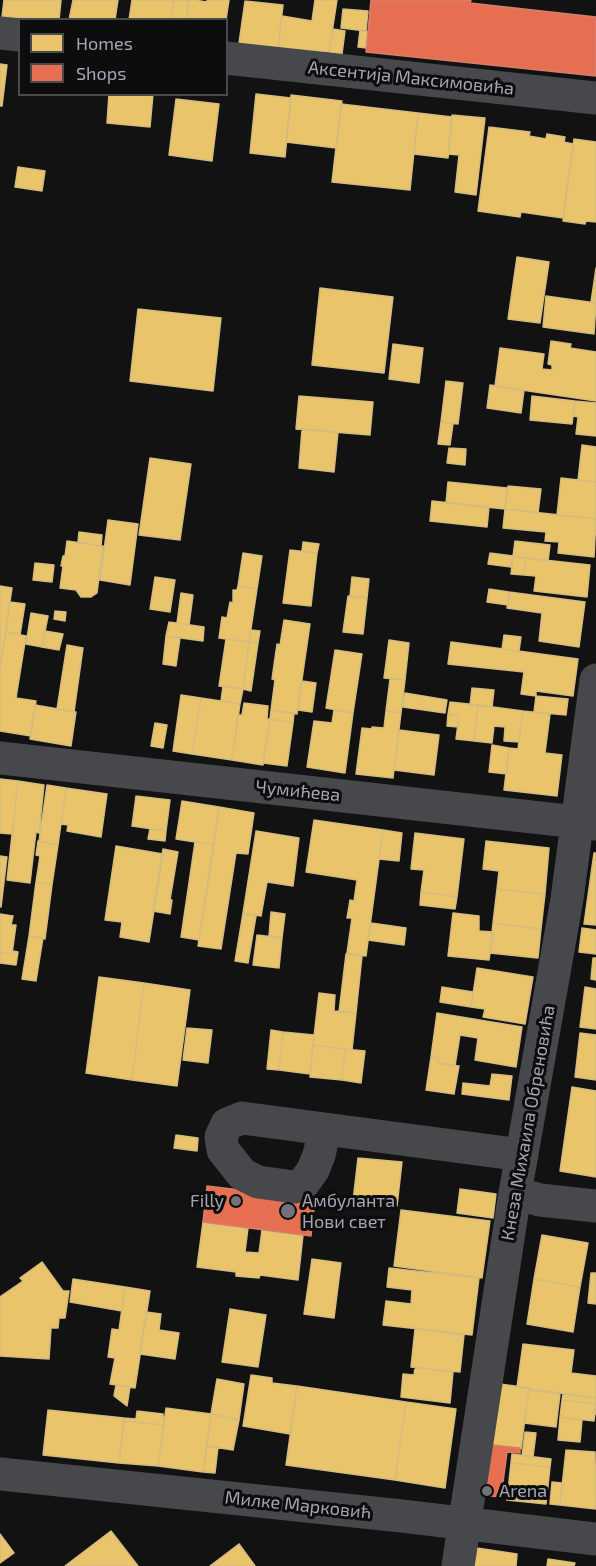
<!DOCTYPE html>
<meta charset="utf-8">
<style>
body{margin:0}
#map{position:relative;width:596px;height:1566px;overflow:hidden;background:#121213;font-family:"Exo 2",sans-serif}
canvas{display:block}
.legend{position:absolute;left:18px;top:18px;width:210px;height:78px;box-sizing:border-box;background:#0d0d0e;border:2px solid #494a50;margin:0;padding:8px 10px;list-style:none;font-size:18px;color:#a4a6b3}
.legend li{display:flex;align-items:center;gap:12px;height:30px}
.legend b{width:30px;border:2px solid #494a50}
</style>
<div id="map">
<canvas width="596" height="1566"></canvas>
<ul class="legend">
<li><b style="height:16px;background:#e9c46a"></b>Homes</li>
<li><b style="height:16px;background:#e76f51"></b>Shops</li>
</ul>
</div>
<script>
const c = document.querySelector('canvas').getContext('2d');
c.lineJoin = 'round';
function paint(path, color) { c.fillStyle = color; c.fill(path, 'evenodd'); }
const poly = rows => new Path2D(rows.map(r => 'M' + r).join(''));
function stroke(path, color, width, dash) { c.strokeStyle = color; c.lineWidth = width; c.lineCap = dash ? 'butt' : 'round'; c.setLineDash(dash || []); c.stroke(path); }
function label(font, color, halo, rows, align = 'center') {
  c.font = font + ' "Exo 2",sans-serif'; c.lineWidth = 6; c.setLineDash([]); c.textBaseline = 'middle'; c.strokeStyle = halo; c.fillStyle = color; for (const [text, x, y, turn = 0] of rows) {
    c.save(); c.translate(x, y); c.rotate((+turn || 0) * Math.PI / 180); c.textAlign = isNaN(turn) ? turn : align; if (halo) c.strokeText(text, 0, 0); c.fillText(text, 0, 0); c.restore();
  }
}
const homes = poly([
 [4,0,61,0,59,20,2,17,4,0],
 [73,0,118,0,115,20,69,20,73,0],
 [132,0,174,0,171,20,129,20,132,0],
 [174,0,189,1,186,20,171,20,174,0],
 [194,0,207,2,207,0,229,0,226,20,186,20,189,0,194,0],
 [315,0,337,0,329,52,278,48,282,16,312,21,315,0],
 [245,1,283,5,278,48,239,43,245,1],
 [343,9,368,11,366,31,341,28,343,9],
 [333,29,345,31,342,54,329,52,333,29],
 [360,30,368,32,366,48,358,47,360,30],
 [0,64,7,65,2,106,0,106,0,64],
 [109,94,153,94,150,127,107,123,109,94],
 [256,94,291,98,285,157,250,153,256,94],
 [291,95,342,101,336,148,286,142,291,95],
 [176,99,219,104,212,161,169,155,176,99],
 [341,104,418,113,410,190,332,182,341,104],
 [418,113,452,117,448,158,414,154,418,113],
 [452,115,485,118,476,195,455,192,459,155,448,154,452,115],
 [489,127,530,132,529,136,546,139,547,134,565,137,564,142,573,144,563,218,521,212,520,217,478,211,489,127],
 [574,139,596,142,596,222,586,221,585,224,563,221,574,139],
 [18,167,45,171,42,191,15,187,18,167],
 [517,257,549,262,540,323,508,319,517,257],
 [596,268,596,303,591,302,596,268],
 [320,288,393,297,384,373,312,365,320,288],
 [546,296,596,303,594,334,543,327,546,296],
 [138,309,221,318,213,391,130,381,138,309],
 [551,341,571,344,570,348,596,352,596,401,495,386,500,348,544,354,542,369,552,370,552,365,548,364,551,341],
 [393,344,423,348,419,383,389,379,393,344],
 [446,381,463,383,458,424,441,422,446,381],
 [490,385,524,390,521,413,487,408,490,385],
 [299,396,373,402,370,435,296,429,299,396],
 [532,396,575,401,572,424,530,420,532,396],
 [575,401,596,403,596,436,576,434,578,417,573,416,575,401],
 [441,422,453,424,450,445,438,444,441,422],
 [302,429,338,432,334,472,299,468,302,429],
 [582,445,596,447,596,482,578,480,582,445],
 [449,448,466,449,465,465,447,463,449,448],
 [150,458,191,464,180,540,139,535,150,458],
 [561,478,596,482,596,519,557,515,561,478],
 [448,482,507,488,505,509,446,503,448,482],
 [508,486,541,489,538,513,505,509,508,486],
 [432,501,489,507,487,527,430,521,432,501],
 [505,509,596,519,594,557,558,553,559,542,545,541,546,532,503,528,505,509],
 [108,520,138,524,130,585,100,580,108,520],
 [79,532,102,535,101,546,78,542,79,532],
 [67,541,103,546,97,593,91,597,81,597,76,590,60,588,63,566,61,566,63,556,65,556,67,541],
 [515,541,550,545,548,561,513,556,515,541],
 [303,542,319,544,317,553,302,552,303,542],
 [290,550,317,553,311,606,283,603,290,550],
 [243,553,262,556,257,589,238,586,243,553],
 [490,553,513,556,511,567,488,564,490,553],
 [513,556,526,558,524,575,511,574,513,556],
 [526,558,590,565,587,597,534,591,536,576,524,575,526,558],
 [35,563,54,565,52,582,33,580,35,563],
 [155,577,175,580,170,612,150,609,155,577],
 [352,577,369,579,367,598,350,596,352,577],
 [0,586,12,588,0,669,0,586],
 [238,586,257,589,249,642,219,638,222,617,227,618,230,602,233,603,233,590,237,590,238,586],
 [489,589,509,592,508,605,487,602,489,589],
 [509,592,585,602,579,647,539,641,542,613,507,608,509,592],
 [181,593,193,595,189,625,177,623,181,593],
 [348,596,367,598,363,634,343,632,348,596],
 [10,602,25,604,20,635,6,632,10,602],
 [55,611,66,612,65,621,54,619,55,611],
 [31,613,48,616,42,647,26,644,31,613],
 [284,620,310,624,297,714,271,710,275,680,272,679,277,644,280,645,284,620],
 [169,622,204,627,203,641,166,636,169,622],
 [251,630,260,631,258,643,249,642,251,630],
 [45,631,63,634,59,650,42,647,45,631],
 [6,632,26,636,16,698,36,701,31,736,0,731,0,669,6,632],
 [504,635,521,637,519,651,502,649,504,635],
 [166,636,180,638,176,666,163,664,166,636],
 [226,639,249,642,243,689,219,686,226,639],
 [389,640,409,643,405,680,384,678,389,640],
 [249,642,258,643,251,691,243,689,249,642],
 [451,642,578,659,573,696,536,691,536,696,521,694,524,672,448,664,451,642],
 [67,645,83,648,74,712,57,709,67,645],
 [335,650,362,654,353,713,326,708,335,650],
 [390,679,405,680,401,713,386,711,390,679],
 [302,681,316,683,312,712,298,710,302,681],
 [223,686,243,689,240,704,221,701,223,686],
 [472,688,494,690,492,707,470,705,472,688],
 [405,693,447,700,445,713,403,707,405,693],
 [181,695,201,698,192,754,173,751,181,695],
 [536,696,568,699,566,715,534,712,536,696],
 [201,698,240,704,232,760,192,754,201,698],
 [450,702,478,705,474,741,456,739,459,716,448,714,450,702],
 [244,703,268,706,267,719,270,719,263,765,232,760,238,715,242,715,244,703],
 [35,705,76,712,71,746,30,739,35,705],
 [478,705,523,711,519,742,504,741,505,727,494,726,492,743,474,741,478,705],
 [271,710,294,713,293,723,270,719,271,710],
 [334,710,353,713,345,773,307,767,314,721,332,723,334,710],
 [386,711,401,713,393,778,356,774,362,728,372,729,372,727,384,728,386,711],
 [523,711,550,714,545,753,562,755,557,796,504,790,509,748,518,749,523,711],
 [448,714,459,716,458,727,447,726,448,714],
 [270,719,293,723,287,766,263,763,270,719],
 [155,723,167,725,163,748,151,746,155,723],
 [399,730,439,735,434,775,394,770,399,730],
 [492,745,509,748,507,774,489,772,492,745],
 [0,779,18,781,12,834,0,833,0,779],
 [18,781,44,785,39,833,36,832,30,883,7,880,18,781],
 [47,785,66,788,58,845,39,841,47,785],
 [66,788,107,794,101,837,67,831,68,825,61,824,66,788],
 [136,796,170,800,166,831,132,826,136,796],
 [182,801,219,807,214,845,176,839,182,801],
 [219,807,254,813,248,854,236,853,221,949,198,946,219,807],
 [314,820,383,830,366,956,347,953,352,918,347,918,350,900,354,901,357,880,306,872,314,820],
 [150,829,166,831,165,841,148,839,150,829],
 [383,830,402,833,399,861,379,859,383,830],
 [256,831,299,838,293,886,267,882,261,916,243,913,256,831],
 [415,833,464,839,457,897,421,892,424,870,411,869,415,833],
 [38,841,58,845,52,885,36,882,40,856,36,855,38,841],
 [486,841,549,848,545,894,497,889,499,871,483,869,486,841],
 [195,842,214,845,199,940,181,937,195,842],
 [116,846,163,854,149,942,120,937,122,922,105,920,116,846],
 [163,849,178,852,170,900,172,900,170,914,153,911,163,849],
 [594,853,596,853,596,925,584,924,594,853],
 [0,856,7,857,1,907,0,907,0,856],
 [36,882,52,885,45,939,29,936,36,882],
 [497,889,545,894,541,929,493,923,497,889],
 [421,892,457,897,455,909,420,905,421,892],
 [271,912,285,914,282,938,269,936,271,912],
 [243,913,256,916,248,963,235,961,243,913],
 [453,913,479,916,479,931,493,932,489,960,448,956,453,913],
 [0,914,13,916,11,925,16,925,12,954,0,952,0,914],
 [371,923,406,928,404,945,368,940,371,923],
 [493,923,541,929,538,958,490,953,493,923],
 [582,928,596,930,596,954,579,952,582,928],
 [257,935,282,938,279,968,253,965,257,935],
 [29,936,43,938,36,981,22,979,29,936],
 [13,951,18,952,16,965,0,963,0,952,12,954,13,951],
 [346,954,362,956,356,1013,339,1012,346,954],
 [593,958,596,958,596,980,591,979,593,958],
 [477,968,533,977,525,1024,483,1017,485,1009,471,1007,477,968],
 [99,977,144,983,132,1080,86,1073,99,977],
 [144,983,190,990,177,1086,132,1080,144,983],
 [442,987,473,992,471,1007,440,1002,442,987],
 [585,987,596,989,596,1029,580,1027,585,987],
 [319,993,335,995,334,1011,356,1013,352,1050,313,1045,319,993],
 [437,1013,522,1027,516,1067,475,1060,478,1038,460,1035,455,1066,438,1063,439,1058,431,1057,437,1013],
 [187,1028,212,1030,208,1063,183,1060,187,1028],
 [271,1030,283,1032,279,1070,267,1069,271,1030],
 [283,1032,314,1035,310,1074,279,1070,283,1032],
 [580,1033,596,1035,596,1080,575,1077,580,1033],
 [313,1045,345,1049,342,1080,310,1077,313,1045],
 [345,1049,365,1051,361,1083,342,1080,345,1049],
 [431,1057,439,1058,438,1063,459,1066,454,1094,426,1090,431,1057],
 [492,1074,512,1076,509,1100,462,1094,463,1083,490,1086,492,1074],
 [572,1087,596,1091,596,1177,560,1171,572,1087],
 [176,1135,198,1138,197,1151,174,1148,176,1135],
 [358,1158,402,1162,397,1206,353,1201,358,1158],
 [460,1189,496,1194,493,1218,457,1213,460,1189],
 [401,1210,490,1221,482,1278,394,1266,401,1210],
 [203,1222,248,1228,245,1252,259,1253,262,1230,303,1235,298,1280,260,1275,259,1278,236,1276,236,1272,197,1267,203,1222],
 [542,1235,588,1243,580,1287,534,1279,542,1235],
 [312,1259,341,1263,334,1318,304,1314,312,1259],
 [42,1262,63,1291,69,1291,65,1318,59,1318,58,1328,51,1328,49,1359,0,1356,0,1297,23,1281,20,1278,42,1262],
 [389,1268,479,1278,472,1335,383,1325,386,1301,411,1304,412,1290,387,1287,389,1268],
 [591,1273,596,1273,596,1304,588,1303,591,1273],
 [73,1279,125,1287,122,1311,70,1302,73,1279],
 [534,1279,580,1287,573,1332,527,1324,534,1279],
 [125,1287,150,1291,135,1388,110,1384,115,1358,108,1357,112,1329,119,1330,125,1287],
 [230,1309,266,1315,258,1367,222,1362,230,1309],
 [146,1312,161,1314,159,1330,179,1333,175,1359,140,1354,146,1312],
 [415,1329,464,1335,460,1372,411,1367,415,1329],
 [523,1344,574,1350,571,1373,596,1376,596,1398,517,1387,523,1344],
 [415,1367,453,1372,450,1403,401,1397,403,1374,414,1375,415,1367],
 [251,1375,272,1378,272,1383,297,1386,290,1434,243,1426,251,1375],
 [217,1379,244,1384,239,1420,211,1414,217,1379],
 [500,1384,529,1388,521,1449,492,1445,500,1384],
 [116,1385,130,1387,127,1406,114,1396,116,1385],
 [297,1386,406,1402,395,1480,286,1465,297,1386],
 [529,1390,560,1394,556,1427,524,1423,529,1390],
 [563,1394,596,1398,596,1414,594,1414,596,1404,562,1400,563,1394],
 [562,1400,596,1404,594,1421,560,1417,562,1400],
 [406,1402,456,1409,445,1488,395,1480,406,1402],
 [166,1408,211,1414,203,1472,158,1466,166,1408],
 [48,1410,124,1418,119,1463,43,1455,48,1410],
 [137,1411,163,1414,164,1425,124,1421,124,1418,136,1419,137,1411],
 [211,1414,239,1420,233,1450,207,1446,211,1414],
 [560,1417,582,1420,580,1442,558,1440,560,1417],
 [124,1421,164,1425,158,1466,119,1463,124,1421],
 [525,1432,536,1433,533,1457,522,1456,525,1432],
 [207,1446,218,1447,215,1473,203,1472,207,1446],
 [566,1450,595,1452,596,1509,560,1505,566,1450],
 [512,1454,551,1459,550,1467,511,1463,512,1454],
 [511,1463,550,1467,546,1504,507,1500,511,1463],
 [552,1482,562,1483,560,1505,550,1504,552,1482],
 [111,1531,138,1566,65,1566,111,1531],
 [0,1534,14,1553,0,1563,0,1534],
 [239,1544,255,1566,210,1566,239,1544],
 [470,1547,517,1554,516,1566,468,1566,470,1547],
 [548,1559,575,1563,574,1566,547,1566,548,1559]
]);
paint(homes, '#e9c46a');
stroke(homes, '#d4bb80', 1.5);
const shops = poly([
 [371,0,471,0,470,3,596,17,596,76,366,52,371,0],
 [207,1186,315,1199,311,1236,203,1222,207,1186],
 [492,1445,520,1448,520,1453,507,1452,501,1497,482,1495,492,1445]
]);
paint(shops, '#e76f51');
stroke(shops, '#d3806e', 1.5);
stroke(poly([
 [0,33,20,35],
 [226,58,596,98],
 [0,758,596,824],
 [325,1129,319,1155,313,1170,303,1184,294,1187,258,1182,242,1174,223,1150,221,1137,227,1124,242,1118,325,1129,522,1155],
 [515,1193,540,1200,596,1206],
 [0,1474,402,1516,596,1539],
 [458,1566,515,1193,567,899,596,680]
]), '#47484b', 33);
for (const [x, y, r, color] of [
 [236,1201,6,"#71727b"],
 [288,1211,8,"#71727b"],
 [487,1491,6,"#71727b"]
]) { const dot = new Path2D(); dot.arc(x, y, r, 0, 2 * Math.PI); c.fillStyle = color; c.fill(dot); stroke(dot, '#0d0d0e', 2); }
label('18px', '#a4a6b3', '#0d0d0e', [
 ["Аксентија Максимовића",411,78,6],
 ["Чумићева",298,791,6],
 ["Кнеза Михаила Обреновића",528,1123,-80],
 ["Милке Марковић",298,1505,6]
]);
label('18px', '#a4a6b3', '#0d0d0e', [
 ["Filly",224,1201,"right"],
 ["Амбуланта",302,1201],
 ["Нови свет",302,1222],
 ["Arena",499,1491]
], 'left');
</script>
